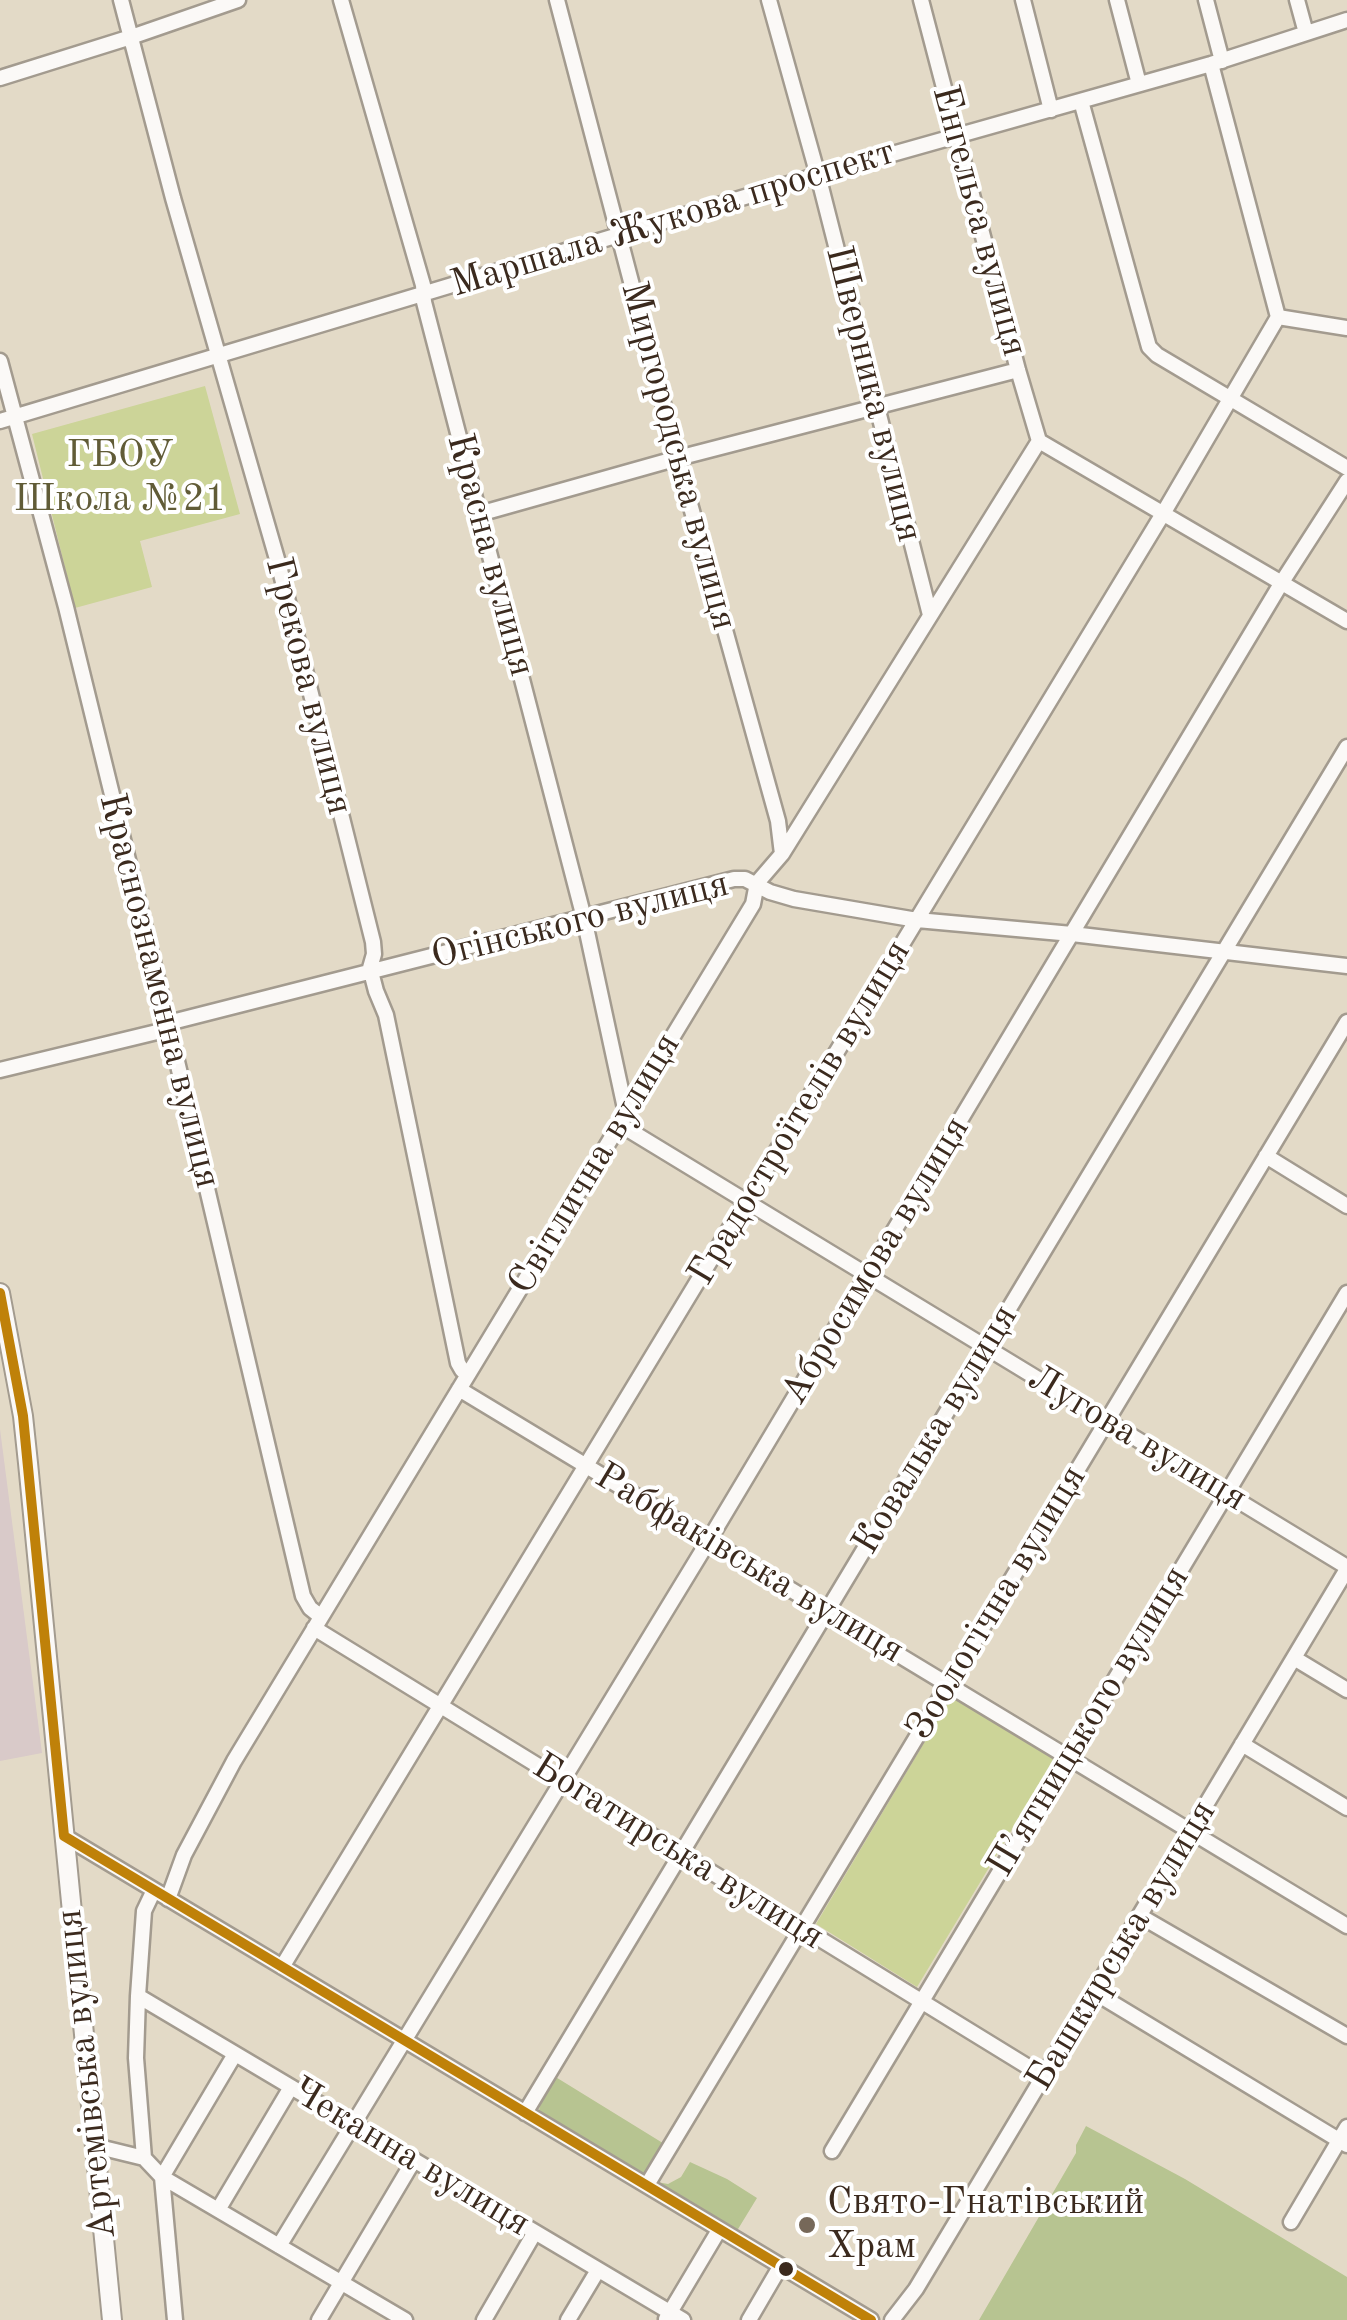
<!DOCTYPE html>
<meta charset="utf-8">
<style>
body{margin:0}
canvas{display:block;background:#e3dac7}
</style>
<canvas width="1347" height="2320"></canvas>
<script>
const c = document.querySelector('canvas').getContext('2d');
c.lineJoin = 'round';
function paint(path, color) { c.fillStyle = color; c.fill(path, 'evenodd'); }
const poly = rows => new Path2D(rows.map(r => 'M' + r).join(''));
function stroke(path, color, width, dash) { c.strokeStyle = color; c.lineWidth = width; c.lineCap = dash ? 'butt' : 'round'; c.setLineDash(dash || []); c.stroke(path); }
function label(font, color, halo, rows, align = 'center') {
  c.font = font + ' "Old Standard TT",serif'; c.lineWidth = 8; c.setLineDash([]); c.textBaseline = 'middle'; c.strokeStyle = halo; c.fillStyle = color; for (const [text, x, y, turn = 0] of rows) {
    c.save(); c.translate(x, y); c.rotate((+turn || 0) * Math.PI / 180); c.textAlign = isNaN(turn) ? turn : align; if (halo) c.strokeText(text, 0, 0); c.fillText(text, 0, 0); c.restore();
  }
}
paint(poly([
 [0,1429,42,1753,0,1761]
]), '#d9cac9');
paint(poly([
 [205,386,240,514,140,541,152,587,75,608,32,434],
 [952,1696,1055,1758,917,1987,816,1924]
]), '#ccd498');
paint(poly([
 [554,2076,666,2145,647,2174,638,2176,539,2114,540,2097],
 [1086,2126,1185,2179,1347,2277,1347,2320,979,2320,1076,2153,1076,2145],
 [690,2162,727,2179,757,2198,735,2234,655,2186,657,2182,668,2184,681,2177]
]), '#b7c491');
const minor = poly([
 [121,0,173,198,279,566,373,942,374,954,370,968,376,991,386,1015,458,1363,462,1370,467,1374],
 [341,0,423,285,424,302,584,918,626,1113],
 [557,0,679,464,778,821,782,854],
 [769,0,820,183,930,615],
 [921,0,1018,370,1039,441],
 [1023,0,1051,110],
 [1117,0,1139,84],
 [1206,0,1222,61],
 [1297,0,1306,33],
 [1211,64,1278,317],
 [0,78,131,37,238,0],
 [1081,101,1149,347,1157,355,1347,468],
 [0,361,66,607,168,1023,303,1596,310,1608,320,1616],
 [0,421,818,175,1211,64,1347,20],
 [1039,441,1347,621],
 [479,514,678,458,1018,370],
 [0,1070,157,1032,168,1023,734,879,745,879,770,892,794,899,917,920,1072,934,1347,966],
 [619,1124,1347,1567],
 [1266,1156,1347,1206],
 [459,1389,1347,1926],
 [314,1628,1043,2076],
 [1294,1658,1347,1690],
 [1242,1744,1347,1808],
 [64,1836,871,2320],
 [154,1890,144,1911,138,1996,136,2058,144,2158,162,2177,405,2320],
 [168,1899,184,1855,234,1761,753,904,757,883,782,854,1039,441],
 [1140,1916,1347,2036],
 [282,1967,1164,512,1278,317,1347,328],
 [1094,1992,1347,2145],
 [138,1996,683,2320],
 [525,2113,1347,747],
 [95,2146,144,2158],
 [832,2151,1347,1293],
 [162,2177,235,2054],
 [162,2177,175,2320],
 [647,2185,1347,1022],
 [218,2210,291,2087],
 [1291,2222,1347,2127],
 [279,2246,709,1540,1282,582,1347,481],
 [666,2319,719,2230],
 [319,2320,414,2160],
 [484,2320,535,2232],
 [568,2320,598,2270],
 [749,2320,780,2267],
 [892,2320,916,2289,1347,1569]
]);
const major = poly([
 [0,1293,23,1416,28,1463,112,2320]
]);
stroke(minor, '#a39b8f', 19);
stroke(major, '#a39b8f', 22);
stroke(minor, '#fbf9f7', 14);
stroke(major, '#fbf9f7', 18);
stroke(poly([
 [0,1293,23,1416,64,1836,871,2320]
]), '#bf8109', 10);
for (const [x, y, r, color] of [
 [807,2225,10,"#766859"],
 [786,2269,9,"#3b2a1e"]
]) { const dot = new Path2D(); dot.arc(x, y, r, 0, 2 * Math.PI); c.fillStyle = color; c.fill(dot); stroke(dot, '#fff', 4); }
label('38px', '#3b2a1e', '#fff', [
 ["Маршала Жукова проспект",673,219,-17],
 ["Енгельса вулиця",979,221,75],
 ["Шверника вулиця",873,394,76],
 ["Миргородська вулиця",678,456,75],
 ["Красна вулиця",490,555,75],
 ["Грекова вулиця",308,686,76],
 ["Огінського вулиця",580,921,-14],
 ["Краснознаменна вулиця",159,991,76],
 ["Градостроїтелiв вулиця",800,1113,-59],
 ["Світлична вулиця",595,1164,-59],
 ["Абросимова вулиця",876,1261,-59],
 ["Ковалька вулиця",936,1430,-59],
 ["Лугова вулиця",1137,1439,31],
 ["Рабфаківська вулиця",749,1564,31],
 ["Зоологічна вулиця",997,1603,-59],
 ["П’ятницького вулиця",1089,1722,-59],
 ["Богатирська вулиця",678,1852,32],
 ["Башкирська вулиця",1122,1946,-59],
 ["Артемівська вулиця",87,2074,-96],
 ["Чеканна вулиця",410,2158,31]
]);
label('38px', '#615c37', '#fff', [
 ["ГБОУ",120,456],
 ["Школа №21",120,500]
]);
label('38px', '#3b2a1e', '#fff', [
 ["Свято-Гнатівський",827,2203],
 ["Храм",827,2247]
], 'left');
</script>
